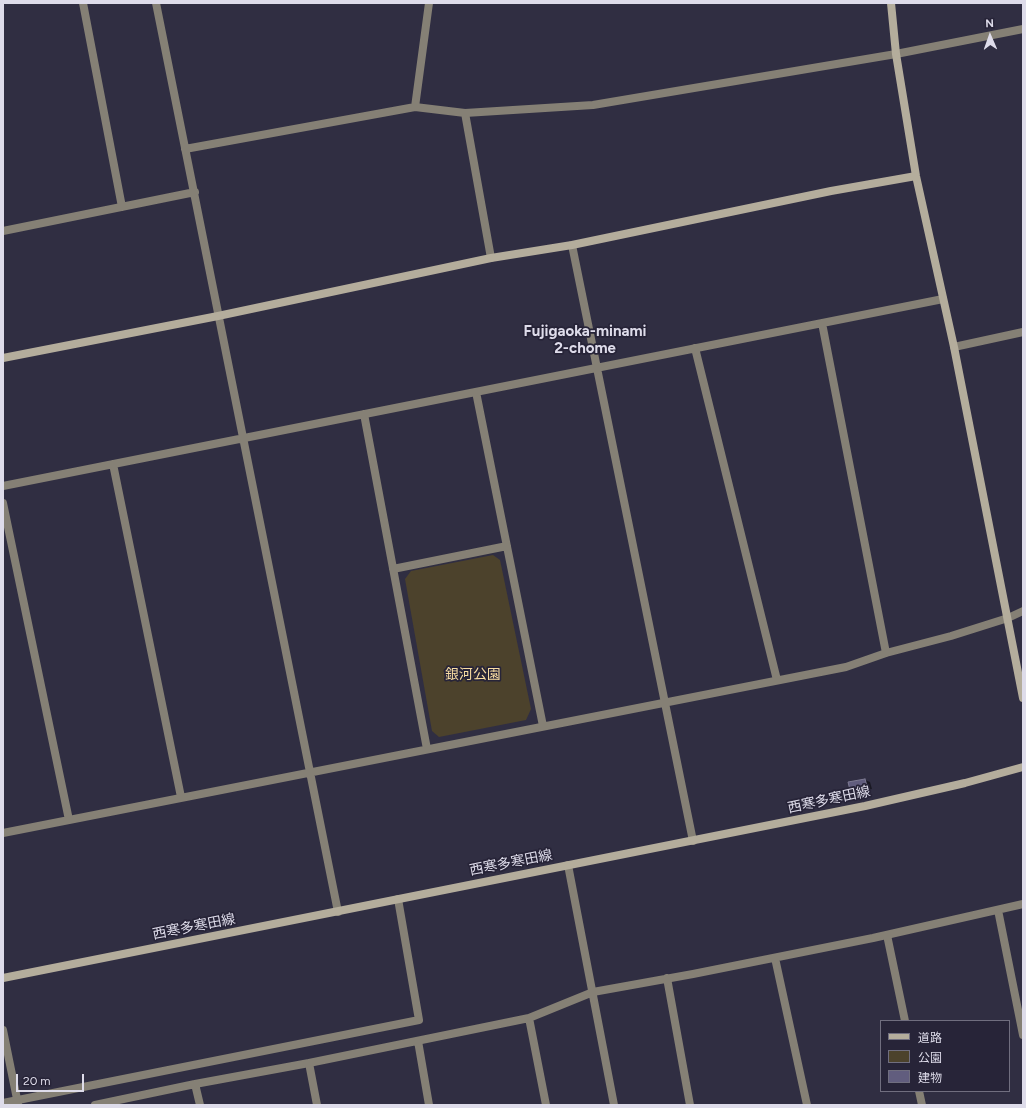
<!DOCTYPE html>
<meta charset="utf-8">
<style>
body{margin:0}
#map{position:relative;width:1026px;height:1108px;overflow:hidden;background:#302e42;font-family:Figtree,"Noto Sans JP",sans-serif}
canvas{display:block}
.frame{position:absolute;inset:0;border:4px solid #dedcea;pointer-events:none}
.legend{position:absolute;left:880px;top:1020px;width:130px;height:72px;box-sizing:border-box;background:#272438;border:1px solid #706e7f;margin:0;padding:5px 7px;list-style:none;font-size:12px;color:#dedcea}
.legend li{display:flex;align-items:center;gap:8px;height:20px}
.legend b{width:20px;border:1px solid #706e7f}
.north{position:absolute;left:970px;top:16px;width:40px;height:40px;-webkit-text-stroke:3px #272438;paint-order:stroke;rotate:358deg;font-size:11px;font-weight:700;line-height:16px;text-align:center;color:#dedcea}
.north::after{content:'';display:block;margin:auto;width:14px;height:18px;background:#dedcea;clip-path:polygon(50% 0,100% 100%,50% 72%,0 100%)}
.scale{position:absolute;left:16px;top:1074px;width:68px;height:18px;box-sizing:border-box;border:2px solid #dedcea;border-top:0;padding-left:5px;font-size:12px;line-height:14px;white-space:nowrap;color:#dedcea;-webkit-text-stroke:3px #272438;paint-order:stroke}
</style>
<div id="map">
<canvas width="1026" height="1108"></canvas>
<div class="frame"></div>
<ul class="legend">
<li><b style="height:5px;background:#b4ad9c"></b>道路</li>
<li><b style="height:11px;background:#4c422c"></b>公園</li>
<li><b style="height:11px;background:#615d7e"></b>建物</li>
</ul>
<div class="north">N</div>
<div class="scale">20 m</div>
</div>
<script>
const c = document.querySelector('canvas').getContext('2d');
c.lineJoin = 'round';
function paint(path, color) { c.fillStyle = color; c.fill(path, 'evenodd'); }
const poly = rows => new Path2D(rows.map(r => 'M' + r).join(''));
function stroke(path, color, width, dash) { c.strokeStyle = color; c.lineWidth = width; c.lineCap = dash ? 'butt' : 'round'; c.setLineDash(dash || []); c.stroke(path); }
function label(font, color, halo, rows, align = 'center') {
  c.font = font + ' Figtree,"Noto Sans JP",sans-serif'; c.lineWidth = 3.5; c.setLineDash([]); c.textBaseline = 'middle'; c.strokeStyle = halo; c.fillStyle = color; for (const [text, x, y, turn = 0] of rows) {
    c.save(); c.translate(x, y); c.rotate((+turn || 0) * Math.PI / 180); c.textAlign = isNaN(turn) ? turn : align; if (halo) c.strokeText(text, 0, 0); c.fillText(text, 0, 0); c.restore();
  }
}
paint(poly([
 [493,555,500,560,531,709,526,720,439,737,432,731,405,579,411,571]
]), '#4c422c');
paint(poly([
 [865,780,870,782,872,789,856,792,851,789]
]), '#0007');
const building = poly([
 [865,779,867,786,850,790,848,782,865,779]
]);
paint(building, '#615d7e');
stroke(building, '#7d7a92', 1);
stroke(poly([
 [83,3,122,207],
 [156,3,338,912],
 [415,107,429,3],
 [465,113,593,105,896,54,1023,29],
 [185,149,415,107,465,113,491,258],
 [3,231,195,192],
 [572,245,693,841],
 [822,323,886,653],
 [954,347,1023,332],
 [695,348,777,680],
 [476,392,543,726],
 [364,414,427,749],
 [113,464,181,797],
 [3,486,943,299],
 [3,503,69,820],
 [393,569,507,546],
 [3,833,846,667,886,653,951,636,1008,618,1023,611],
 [568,865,614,1105],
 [998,910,1023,1035],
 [887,935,905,1021],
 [775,958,807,1105],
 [667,978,690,1105],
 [529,1018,593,992,693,974,873,938,1023,904],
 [3,1030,18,1104],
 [418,1041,429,1105],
 [309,1063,317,1105],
 [195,1084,200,1105],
 [919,1091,922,1105],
 [3,1103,419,1020,398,899],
 [95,1105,195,1084,309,1063,529,1018,546,1105]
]), '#858075', 8);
stroke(poly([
 [891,3,896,54,916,176,954,347,1023,698],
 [3,358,218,316,491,258,572,245,831,191,916,176],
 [3,978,865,806,965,783,1023,767]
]), '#b4ad9c', 8);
label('14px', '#fadea2', '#272438', [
 ["銀河公園",473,675]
]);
label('14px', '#dedcea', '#272438', [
 ["西寒多寒田線",829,800,-12],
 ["西寒多寒田線",511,863,-11],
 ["西寒多寒田線",194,927,-11]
]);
label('bold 15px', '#dedcea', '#272438', [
 ["Fujigaoka-minami",585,332],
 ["2-chome",585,349]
]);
</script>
